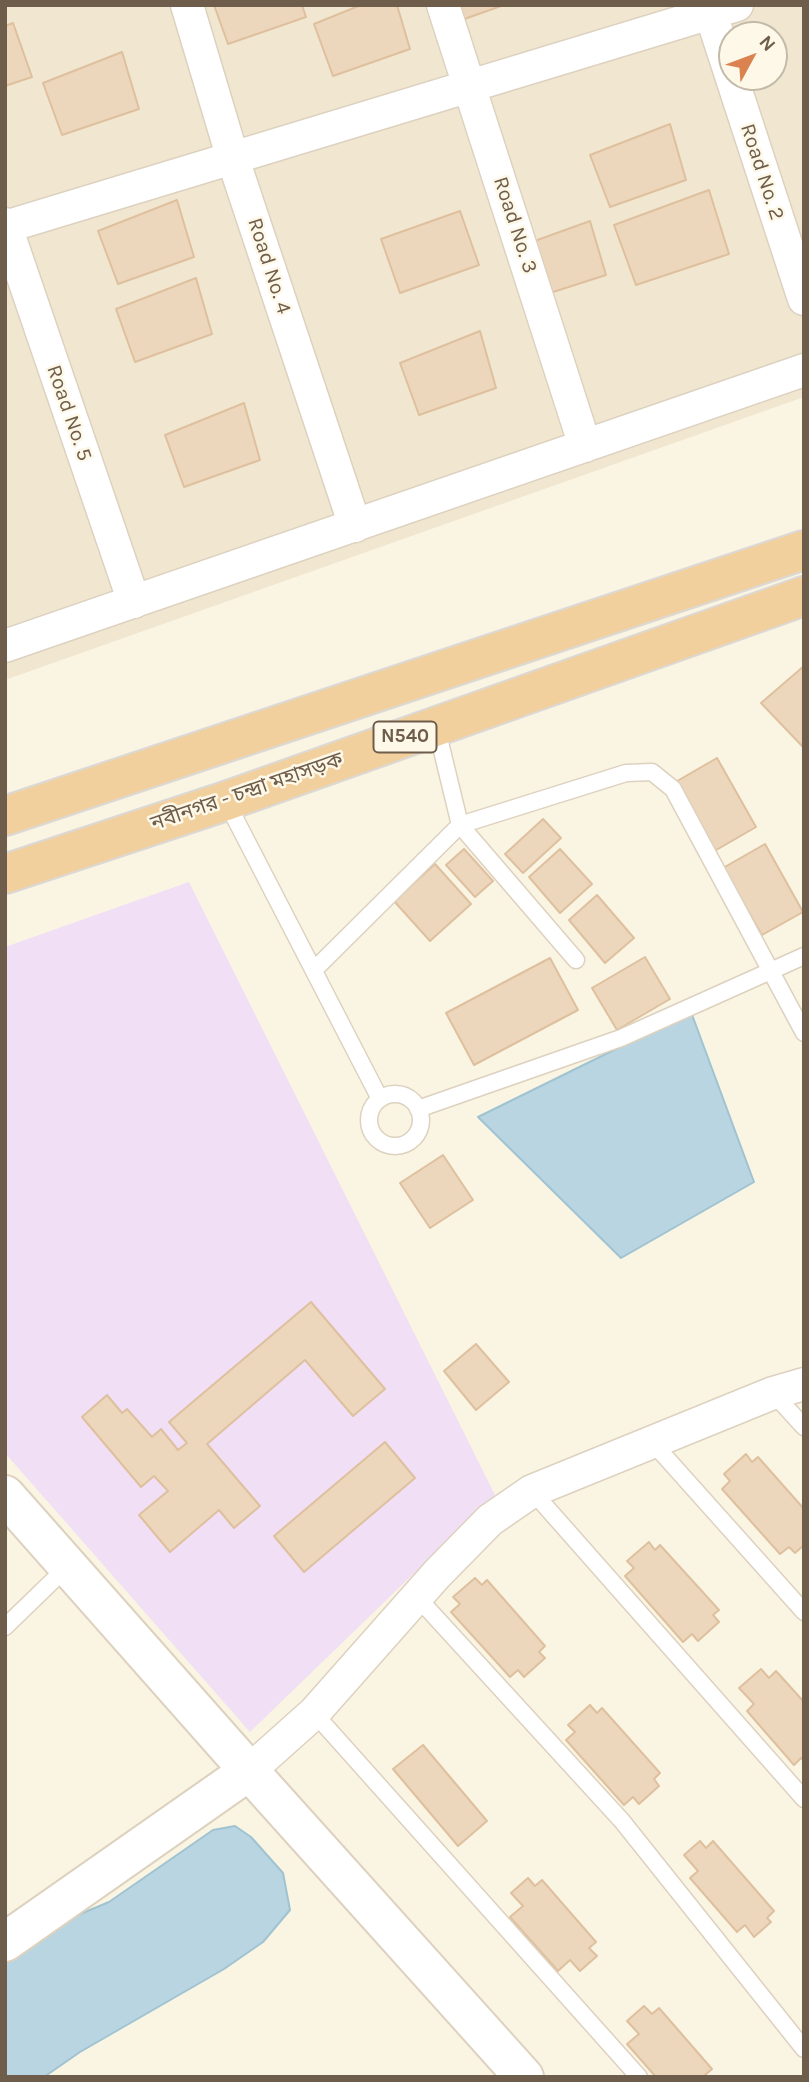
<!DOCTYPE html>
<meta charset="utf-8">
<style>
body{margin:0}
#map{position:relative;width:809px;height:2082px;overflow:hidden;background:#faf4e2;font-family:Karla,sans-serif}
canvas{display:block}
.frame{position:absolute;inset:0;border:7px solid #6f5d4b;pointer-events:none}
.north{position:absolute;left:718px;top:21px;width:70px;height:70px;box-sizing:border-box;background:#fdf8e7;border:2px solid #c4baa9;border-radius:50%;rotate:49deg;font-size:19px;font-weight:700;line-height:28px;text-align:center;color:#6f5d4b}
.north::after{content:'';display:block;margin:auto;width:24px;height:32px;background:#da8350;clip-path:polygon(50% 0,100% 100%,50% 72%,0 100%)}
</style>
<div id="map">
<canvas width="809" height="2082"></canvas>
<div class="frame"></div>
<div class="north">N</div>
</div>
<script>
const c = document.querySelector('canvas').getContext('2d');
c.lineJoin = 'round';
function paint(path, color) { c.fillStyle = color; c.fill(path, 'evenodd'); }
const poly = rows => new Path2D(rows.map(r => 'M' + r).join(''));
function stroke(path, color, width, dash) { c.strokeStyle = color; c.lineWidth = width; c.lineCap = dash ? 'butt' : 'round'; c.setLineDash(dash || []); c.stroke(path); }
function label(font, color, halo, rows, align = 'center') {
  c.font = font + ' Karla,"Noto Sans Bengali",sans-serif'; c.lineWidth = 5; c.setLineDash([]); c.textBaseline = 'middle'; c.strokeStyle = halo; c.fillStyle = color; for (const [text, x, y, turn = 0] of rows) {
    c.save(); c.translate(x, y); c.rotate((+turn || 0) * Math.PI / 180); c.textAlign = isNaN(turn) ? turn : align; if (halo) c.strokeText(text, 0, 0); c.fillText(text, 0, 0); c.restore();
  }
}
paint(poly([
 [5,5,804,5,804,397,5,680],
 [732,35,774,35,774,77,732,77]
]), '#f1e7d1');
paint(poly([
 [189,882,495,1495,250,1732,5,1453,5,947]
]), '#f1dff6');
const water = poly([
 [691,1012,754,1182,621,1258,478,1117,691,1012],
 [235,1826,251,1837,283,1873,290,1910,263,1942,224,1969,80,2052,44,2077,5,2077,5,1962,59,1923,109,1902,213,1830,235,1826]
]);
paint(water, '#b9d5e1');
stroke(water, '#a0c3d2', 2);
const building = poly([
 [214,5,302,5,306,17,228,44,214,5],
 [361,5,397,5,410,49,333,76,314,24,361,5],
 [430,5,504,5,439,28,430,5],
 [13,23,32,77,5,86,5,26,13,23],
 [122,52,139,109,62,135,43,83,122,52],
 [670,124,686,180,610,207,590,155,670,124],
 [709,190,729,254,636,285,614,225,709,190],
 [177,200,194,257,118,284,98,231,177,200],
 [460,211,479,265,400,293,381,239,460,211],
 [590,221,606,275,525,301,507,251,590,221],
 [196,278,212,334,135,362,116,309,196,278],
 [480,331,496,388,419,415,400,363,480,331],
 [244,403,260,460,184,487,165,435,244,403],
 [804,666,804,747,803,747,761,703,804,666],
 [717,758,756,827,711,853,672,784,717,758],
 [543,819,561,838,523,873,505,854,543,819],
 [765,844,803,912,762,935,723,868,765,844],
 [464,849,493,881,475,897,446,865,464,849],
 [560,849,592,884,560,913,529,877,560,849],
 [435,864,471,904,430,941,394,901,435,864],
 [597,895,634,938,605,963,569,920,597,895],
 [645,957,670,999,617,1030,592,988,645,957],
 [550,958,578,1010,474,1065,446,1013,550,958],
 [443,1155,473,1200,430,1228,400,1183,443,1155],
 [311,1302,385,1389,353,1416,305,1360,207,1444,260,1506,234,1528,219,1510,170,1552,139,1515,168,1491,154,1476,141,1487,82,1417,107,1395,122,1413,127,1409,152,1437,161,1429,178,1450,187,1443,169,1422,311,1302],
 [476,1344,509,1382,476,1410,444,1371,476,1344],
 [385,1442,415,1478,304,1572,274,1536,385,1442],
 [746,1454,752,1462,758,1457,804,1509,804,1545,795,1553,789,1547,780,1554,722,1489,730,1481,724,1474,746,1454],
 [649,1542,655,1550,660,1545,719,1610,713,1615,719,1622,698,1641,692,1634,683,1642,625,1576,634,1568,627,1561,649,1542],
 [475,1578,482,1585,487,1580,545,1646,539,1652,545,1658,524,1677,518,1670,510,1677,451,1612,460,1604,453,1597,475,1578],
 [761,1669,769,1678,776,1671,804,1702,804,1761,801,1758,794,1765,747,1711,754,1704,739,1688,761,1669],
 [590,1705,597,1713,602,1708,660,1773,654,1779,659,1786,639,1804,633,1797,624,1805,566,1740,575,1732,568,1725,590,1705],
 [423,1745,487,1821,458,1846,393,1769,423,1745],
 [700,1841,706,1848,713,1841,774,1911,767,1918,771,1922,754,1937,745,1925,737,1932,690,1878,698,1871,684,1855,700,1841],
 [528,1878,535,1886,542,1880,596,1942,589,1948,597,1956,580,1971,570,1960,558,1971,510,1917,523,1906,511,1893,528,1878],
 [644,2006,652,2014,659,2008,712,2069,705,2075,707,2077,656,2077,627,2044,639,2034,627,2021,644,2006]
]);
paint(building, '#edd7bc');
stroke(building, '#dec09e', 2);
const service = poly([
 [436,726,460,825,626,773,652,772,673,789,804,1033],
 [226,801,380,1099],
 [314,970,460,825,576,960],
 '369 1120a26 26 0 1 1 52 0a26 26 0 1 1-52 0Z',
 [418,1109,621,1038,804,956],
 [773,1393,804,1427],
 [653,1443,804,1612],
 [532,1491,804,1799],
 [417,1597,622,1821,804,2049],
 [5,1627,68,1566],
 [314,1713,639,2077]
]);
const minor = poly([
 [187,5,233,159,355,526],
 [443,5,585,446],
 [708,5,804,299],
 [5,224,134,602],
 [5,227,737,5],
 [5,646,804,370],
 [249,1771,314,1713,437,1574,490,1520,532,1491,773,1393,804,1384]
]);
const tertiary = poly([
 [5,1495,249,1771,524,2077],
 [5,1942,249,1771]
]);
const trunk = poly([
 [5,816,804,550],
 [5,874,226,801,804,596]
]);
stroke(service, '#ddd1bf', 19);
stroke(minor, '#ddd1bf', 35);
stroke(tertiary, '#ddd1bf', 42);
stroke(trunk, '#dcd8d4', 42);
stroke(service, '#fff', 16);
stroke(minor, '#fff', 32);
stroke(tertiary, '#fff', 38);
stroke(trunk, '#f2d09e', 38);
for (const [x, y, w] of [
 [405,737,63]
]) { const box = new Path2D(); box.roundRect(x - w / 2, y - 15.5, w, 31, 5); c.fillStyle = '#fdf8e7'; c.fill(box); stroke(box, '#6f5d4b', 2); }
label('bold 19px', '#6f5d4b', null, [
 ["N540",405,737]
]);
label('21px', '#6f5d4b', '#fdf8e7', [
 ["Road No. 2",762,172,72],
 ["Road No. 3",515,225,72],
 ["Road No. 4",269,266,72],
 ["Road No. 5",69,413,71],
 ["নবীনগর - চন্দ্রা মহাসড়ক",247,792,-19]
]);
</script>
